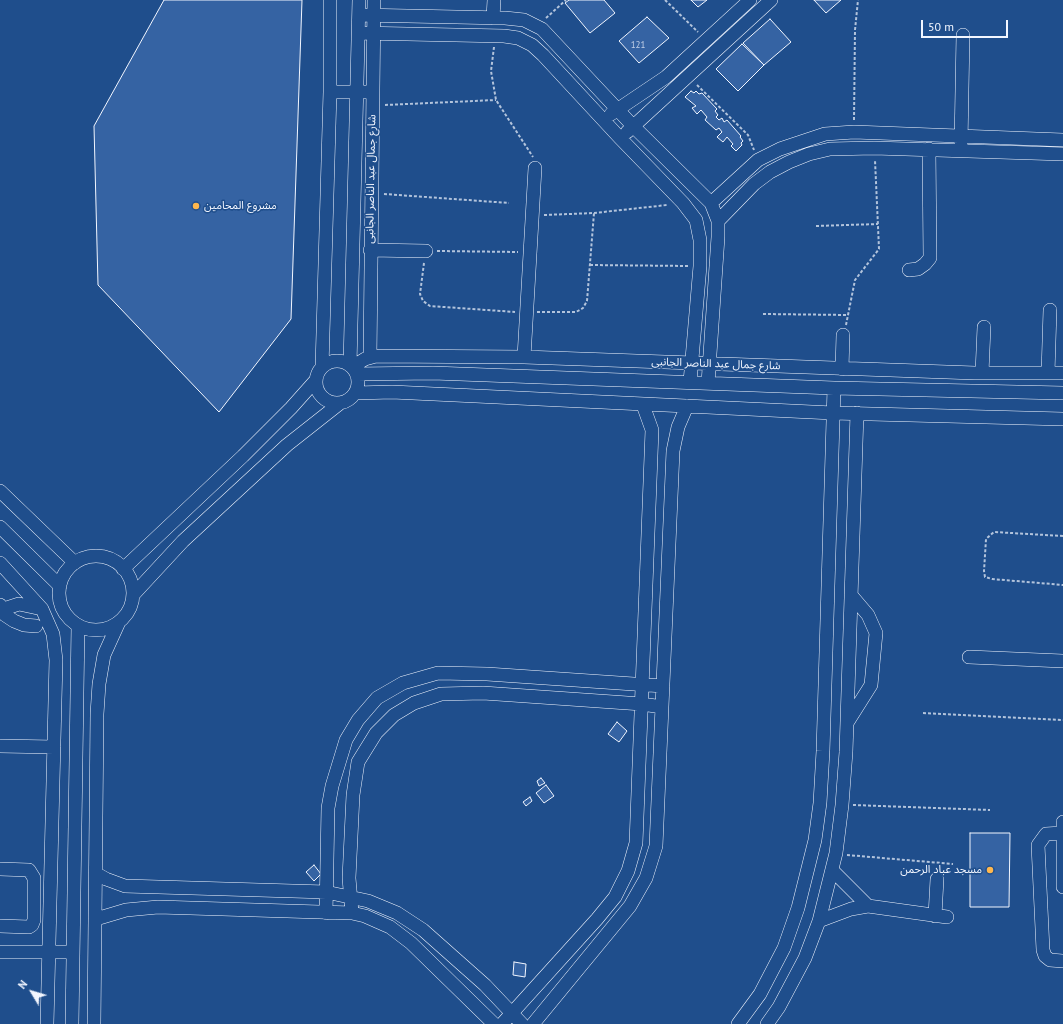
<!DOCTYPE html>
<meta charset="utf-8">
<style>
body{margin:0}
#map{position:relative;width:1063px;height:1024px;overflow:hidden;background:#1f4e8c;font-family:"PT Sans",sans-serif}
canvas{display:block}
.north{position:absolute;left:12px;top:972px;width:40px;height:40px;-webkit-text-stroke:3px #1f4e8c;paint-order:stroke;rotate:308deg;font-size:11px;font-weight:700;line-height:16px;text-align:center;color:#f2f6ff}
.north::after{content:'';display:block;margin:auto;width:14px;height:18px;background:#f2f6ff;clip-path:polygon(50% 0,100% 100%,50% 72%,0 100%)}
.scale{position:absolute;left:921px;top:20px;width:87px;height:18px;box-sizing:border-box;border:2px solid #f2f6ff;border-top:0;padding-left:5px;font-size:12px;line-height:14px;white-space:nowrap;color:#f2f6ff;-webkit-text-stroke:3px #1f4e8c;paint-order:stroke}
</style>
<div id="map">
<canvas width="1063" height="1024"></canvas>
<div class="north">N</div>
<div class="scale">50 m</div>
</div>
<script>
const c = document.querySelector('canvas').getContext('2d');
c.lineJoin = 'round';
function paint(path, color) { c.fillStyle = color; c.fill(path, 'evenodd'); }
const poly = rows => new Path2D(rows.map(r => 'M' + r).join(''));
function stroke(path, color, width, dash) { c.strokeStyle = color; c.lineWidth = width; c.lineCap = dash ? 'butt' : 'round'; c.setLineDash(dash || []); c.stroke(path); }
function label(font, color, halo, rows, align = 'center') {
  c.font = font + ' "PT Sans","Noto Sans Arabic",sans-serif'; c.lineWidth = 3; c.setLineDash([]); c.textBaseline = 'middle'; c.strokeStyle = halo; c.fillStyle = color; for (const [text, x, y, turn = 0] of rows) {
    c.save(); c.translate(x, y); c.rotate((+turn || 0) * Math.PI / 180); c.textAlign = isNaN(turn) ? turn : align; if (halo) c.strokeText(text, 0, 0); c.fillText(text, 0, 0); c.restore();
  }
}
const building = poly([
 [164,0,302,0,291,319,219,412,98,285,94,126,164,0],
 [569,0,604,0,615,13,590,33,565,3,569,0],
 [691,0,707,0,698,7,691,0],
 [814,0,841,0,826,13,814,0],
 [647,17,669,38,639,63,619,41,647,17],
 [770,19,791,42,764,65,743,43,770,19],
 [742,44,764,65,738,91,716,69,742,44],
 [691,91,694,93,696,91,699,94,702,93,717,109,715,111,718,115,716,117,719,120,722,118,724,122,727,120,741,136,740,137,743,141,741,143,742,145,736,151,731,146,733,144,727,137,723,142,717,137,722,132,719,128,716,130,705,120,707,117,701,110,697,114,692,108,696,106,685,97,691,91],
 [617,722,627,731,619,742,608,734,617,722],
 [541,778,545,783,539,786,537,781,541,778],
 [546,785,554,796,544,803,536,793,546,785],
 [530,797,532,801,526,806,523,802,530,797],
 [970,833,1010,833,1009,907,970,907,970,833],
 [314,865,321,874,314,881,306,872,314,865],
 [514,962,526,964,525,977,513,975,514,962]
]);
paint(building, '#3563a3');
stroke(building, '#f2f6ff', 1);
const minor = poly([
 [359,15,505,18,524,20,542,29,633,126,711,203,718,221,718,237,708,383],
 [493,18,494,0],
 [359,33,504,36,518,38,532,45,543,55,620,138,683,203,696,220,700,240,700,266,690,382],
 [330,92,366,92],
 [611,114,666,77,750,0],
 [627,132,771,0],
 [961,144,963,35],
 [711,203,758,160,780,149,825,134,854,132,1063,140],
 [718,221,754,184,770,172,789,162,809,154,830,149,874,148,1063,154],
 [370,250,426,251],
 [909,270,918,269,925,264,930,258,929,149],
 [370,357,374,0],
 [524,357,535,168],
 '316 382a21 21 0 1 1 42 0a21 21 0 1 1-42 0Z',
 [350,365,359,0],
 [322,367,330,92,330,0],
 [352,367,365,359,376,356,524,357,975,373,1063,373],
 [842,369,843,335],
 [982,373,984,327],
 [1048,373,1050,310],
 [357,374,433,373,834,388,1063,393],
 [356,393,392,392,833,413,1063,419],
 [0,491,75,563],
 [0,527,60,586],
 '59 593a37 37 0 1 1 74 0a37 37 0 1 1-74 0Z',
 [0,563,42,609,53,634,56,660,47,1024],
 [123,569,243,456,291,408,316,380],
 [133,595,183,541,287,445,339,404],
 [0,605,5,615,14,621,24,625,36,626],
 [0,610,19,604,42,609],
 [969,657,1063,661],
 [847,723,871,685,876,633,868,615,851,595],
 [0,746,54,747],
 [1063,822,1063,887],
 [1062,833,1046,834,1038,845,1043,950,1045,956,1050,960,1063,961],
 [0,869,29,870,34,878,34,920,32,925,29,927,0,926],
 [833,871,868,906],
 [97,874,106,879,125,886,326,892,368,901,397,913,423,930,485,985,522,1024],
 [326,913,328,808,332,786,346,740,358,720,377,698,403,683,438,673,487,674,663,686],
 [352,913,349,878,353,795,358,762,376,733,394,715,414,703,441,694,483,693,642,704,662,707],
 [935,916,937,879],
 [96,919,126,910,158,907,352,913,365,916,390,927,411,943,494,1024],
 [819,921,851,909,868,906,947,917],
 [0,952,72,952],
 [72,1024,78,626],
 [94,1024,97,714,99,684,104,655,119,622],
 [502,1024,597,919,615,897,628,871,636,843,652,430,643,405],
 [533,1024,630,906,646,878,656,846,673,451,678,427,687,406],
 [738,1024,760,994,784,948,798,908,815,840,820,803,823,751,834,388],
 [767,1024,779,1007,805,958,819,921,836,853,842,805,846,752,857,413]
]);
stroke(minor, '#f2f6ff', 14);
stroke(poly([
 [665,0,698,32],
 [546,18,566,0],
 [494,47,491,71,496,100,533,157],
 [697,85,748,135,754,150],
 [385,105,496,100],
 [854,120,855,30,858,0],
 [384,194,509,203],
 [544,215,594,213,667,205],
 [816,226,878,224],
 [437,251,518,252],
 [424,263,420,294,423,301,430,306,515,312],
 [590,265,689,266],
 [537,312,576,312,583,308,587,301,594,213],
 [763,314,848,315],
 [846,325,855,280,879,249,875,160],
 [1063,536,994,532,986,539,984,571,985,577,992,579,1063,585],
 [923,713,1063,720],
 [853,805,990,810],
 [847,855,953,864]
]), '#b3c4dc', 2, [3, 2]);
stroke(minor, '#1f4e8c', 13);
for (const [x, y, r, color] of [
 [196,206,4,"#ffb74d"],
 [990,870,4,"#ffb74d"]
]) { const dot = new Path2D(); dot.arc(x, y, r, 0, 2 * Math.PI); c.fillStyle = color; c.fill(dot); stroke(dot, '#1f4e8c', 1.5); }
label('9px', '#c3d1e8', null, [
 ["121",638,45]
]);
label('11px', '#f2f6ff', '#1f4e8c', [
 ["شارع جمال عبد الناصر الجانبى",371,179,-89],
 ["شارع جمال عبد الناصر الجانبى",716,364,2]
]);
label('11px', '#f2f6ff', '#1f4e8c', [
 ["مشروع المحامين",204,206],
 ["مسجد عباد الرحمن",982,870,"right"]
], 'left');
</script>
